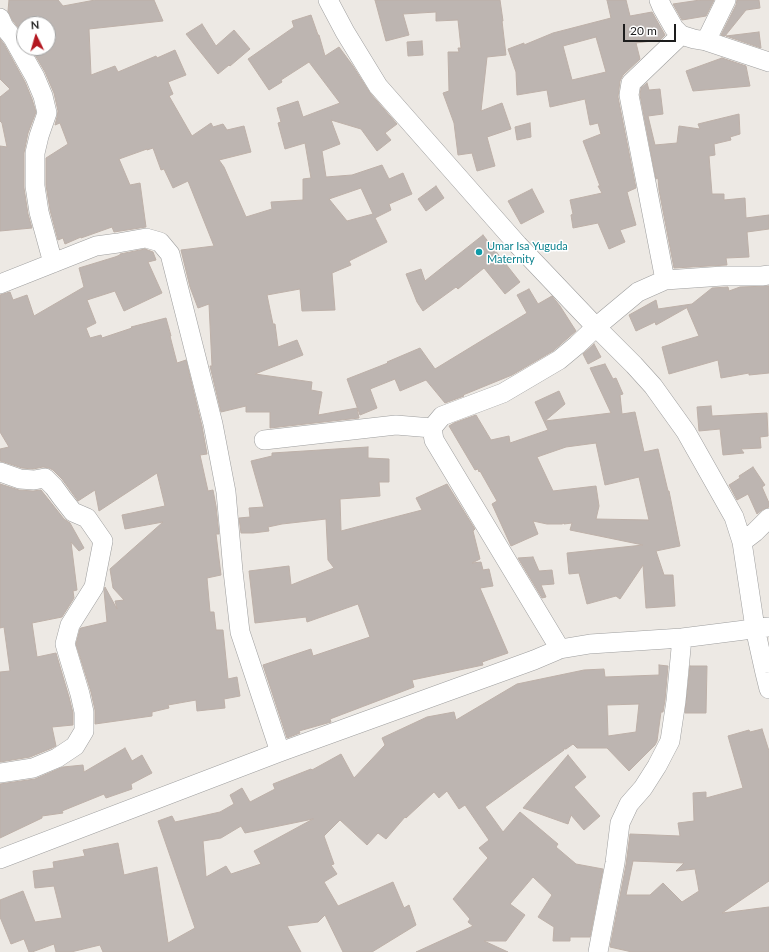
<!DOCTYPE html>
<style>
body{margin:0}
#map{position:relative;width:769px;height:952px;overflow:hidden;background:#ede9e4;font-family:Lato,sans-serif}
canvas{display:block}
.north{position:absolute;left:16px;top:16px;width:40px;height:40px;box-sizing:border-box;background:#fff;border:1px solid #a5a5a5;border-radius:50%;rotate:355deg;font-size:11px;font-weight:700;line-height:16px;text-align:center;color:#1d1d1d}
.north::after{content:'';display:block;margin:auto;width:14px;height:18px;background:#b31720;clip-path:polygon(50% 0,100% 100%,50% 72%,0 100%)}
.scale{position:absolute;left:623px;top:24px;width:53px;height:18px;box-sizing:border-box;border:2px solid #1d1d1d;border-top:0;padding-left:5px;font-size:12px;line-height:14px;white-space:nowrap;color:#1d1d1d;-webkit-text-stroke:3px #fff;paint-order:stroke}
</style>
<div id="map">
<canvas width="769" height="952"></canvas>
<div class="north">N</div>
<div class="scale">20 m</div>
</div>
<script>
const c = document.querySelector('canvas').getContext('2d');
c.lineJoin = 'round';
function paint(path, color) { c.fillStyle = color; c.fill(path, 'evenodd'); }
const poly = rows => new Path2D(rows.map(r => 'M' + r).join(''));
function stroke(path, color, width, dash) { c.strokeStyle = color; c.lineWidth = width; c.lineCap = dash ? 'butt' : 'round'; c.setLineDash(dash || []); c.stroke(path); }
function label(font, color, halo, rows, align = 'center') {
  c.font = font + ' Lato,sans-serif'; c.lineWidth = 3; c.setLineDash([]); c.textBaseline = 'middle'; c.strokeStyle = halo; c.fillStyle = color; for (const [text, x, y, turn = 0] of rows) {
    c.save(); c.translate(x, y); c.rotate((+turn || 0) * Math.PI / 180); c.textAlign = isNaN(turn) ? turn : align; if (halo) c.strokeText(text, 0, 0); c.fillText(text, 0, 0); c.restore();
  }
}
const building = poly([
 [9,0,58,0,63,6,95,0,154,0,163,21,89,29,91,75,115,66,118,72,156,56,157,58,175,50,186,75,168,82,173,94,169,96,192,136,211,123,213,127,223,124,227,130,244,126,251,152,219,160,224,167,246,217,272,209,271,202,303,200,303,179,311,178,305,143,285,149,278,123,281,122,277,108,298,101,303,117,340,103,309,62,281,80,282,82,269,90,248,59,294,27,292,21,311,15,318,35,319,35,325,56,339,47,353,66,370,93,397,124,385,133,391,140,377,151,361,129,331,120,340,144,322,151,326,177,352,175,382,165,389,179,403,173,412,194,389,204,391,210,375,218,387,242,349,261,351,265,332,273,335,310,302,311,300,289,267,295,273,324,275,324,278,347,297,340,303,355,255,374,312,382,311,390,322,392,318,415,357,408,359,418,270,428,270,412,246,412,246,406,221,412,210,366,212,366,209,304,198,308,190,287,181,250,214,246,188,181,173,188,164,169,161,170,153,148,147,150,147,149,119,159,130,185,140,183,146,227,114,232,112,227,81,238,81,237,65,244,63,238,58,240,50,210,46,185,46,158,68,144,60,123,55,125,57,117,58,111,54,93,45,72,31,48,48,48,48,24,24,24,24,35,13,21,8,11,9,0],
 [361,188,373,214,347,221,329,199,361,188],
 [375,0,500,0,503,21,502,21,506,55,487,57,481,111,502,103,511,129,487,137,495,166,477,171,472,153,458,155,454,123,443,93,449,91,448,52,459,52,458,48,461,48,458,20,436,21,436,12,403,14,409,35,386,41,375,0],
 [607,0,626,0,630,16,652,12,665,35,660,40,636,43,640,59,623,75,620,81,618,97,636,188,627,192,636,225,620,230,625,242,609,249,598,223,573,228,571,215,573,214,570,200,602,193,598,186,600,186,583,141,601,134,598,123,590,125,585,99,550,107,547,90,517,95,516,72,508,49,524,43,524,45,553,33,611,18,607,0],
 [596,37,606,72,572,80,563,46,596,37],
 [700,0,714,0,706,16,682,20,673,4,700,0],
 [737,0,759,0,760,8,746,10,725,36,721,35,736,5,737,0],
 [202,24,216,46,234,30,250,49,230,66,229,65,218,74,186,34,202,24],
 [759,32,761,48,726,36,759,32],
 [0,39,4,44,25,82,32,99,36,112,28,133,24,153,24,188,28,214,32,228,0,231,0,146,7,147,2,123,0,121,0,97,10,89,0,79,0,39],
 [422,41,423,55,408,56,407,42,422,41],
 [722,58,746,66,750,86,693,91,686,71,722,58],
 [647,83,649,90,660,89,663,114,648,116,655,145,677,143,679,126,700,129,698,124,739,114,740,134,730,137,731,140,714,144,715,155,709,156,712,194,724,194,724,200,745,198,746,218,769,215,769,229,747,232,749,257,726,258,727,265,674,268,659,190,658,178,656,179,640,95,641,88,647,83],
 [530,123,531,137,517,140,515,127,530,123],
 [436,186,444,198,426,211,418,199,436,186],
 [532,189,544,212,521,224,508,201,532,189],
 [483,235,520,282,505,294,484,268,458,289,456,287,423,311,417,302,406,274,421,269,425,281,483,235],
 [145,249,153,252,156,260,148,262,162,293,124,311,115,291,87,300,96,323,86,328,90,338,101,335,102,338,132,328,131,327,166,318,171,336,170,336,177,363,186,360,202,426,207,454,200,455,208,491,213,490,216,506,219,534,216,534,221,575,207,578,210,612,214,612,216,630,223,630,228,679,237,677,240,696,224,699,225,708,197,711,196,700,168,705,169,708,152,712,152,716,95,724,95,710,91,692,76,644,80,629,81,628,107,622,104,591,105,587,117,609,115,601,124,600,113,588,110,569,163,522,125,529,122,515,165,506,157,473,99,511,95,490,78,501,62,479,53,470,49,468,43,467,33,469,22,468,4,462,0,461,0,449,9,447,0,432,0,295,10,292,13,300,27,295,34,316,84,287,79,268,115,257,120,255,120,254,145,249],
 [769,286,769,373,749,375,749,373,721,378,718,360,669,374,662,347,699,336,687,308,688,307,656,325,655,322,636,331,629,315,656,300,658,309,692,304,712,288,728,287,729,291,740,287,769,286],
 [529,289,538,304,552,296,560,306,576,331,553,351,512,375,463,395,464,396,445,403,426,380,400,391,395,379,370,389,377,408,360,415,347,379,388,363,387,362,420,348,435,369,527,313,517,295,529,289],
 [594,344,601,357,588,364,583,354,594,344],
 [605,364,613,379,616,378,623,394,620,395,622,414,635,412,644,452,658,449,668,491,669,491,680,546,656,551,664,575,673,575,675,606,646,608,643,565,620,599,616,596,587,604,579,573,569,574,567,553,643,545,570,530,572,523,564,524,564,523,562,524,547,524,533,521,538,534,511,546,492,504,497,501,480,471,479,472,478,469,475,470,449,426,454,423,476,415,491,440,509,436,510,443,548,430,535,402,559,391,565,404,545,421,611,413,590,368,605,364],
 [596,443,605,485,639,477,649,520,596,519,599,506,596,486,553,491,537,457,566,447,596,443],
 [711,406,712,416,767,413,768,436,760,437,761,448,741,449,744,453,723,455,720,429,699,431,697,407,711,406],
 [368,447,368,458,389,459,389,482,379,482,380,496,340,499,341,531,422,510,416,498,447,484,475,529,473,531,480,559,472,563,481,562,483,570,489,569,493,586,480,588,508,653,482,662,483,665,412,680,414,687,330,719,331,722,299,731,300,733,287,738,263,665,311,649,313,656,370,637,358,604,307,622,306,617,255,623,249,571,289,566,291,585,334,568,328,560,326,519,282,524,268,527,269,531,253,533,241,533,239,518,250,517,249,508,264,507,251,461,272,456,272,453,368,447],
 [753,467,765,485,762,487,769,503,769,507,766,508,762,510,757,514,748,494,737,500,729,485,740,478,739,476,753,467],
 [0,484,19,490,33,491,41,490,64,519,70,523,84,548,79,551,71,542,77,590,73,591,74,598,62,617,32,623,37,657,56,653,69,697,73,713,73,725,52,727,56,746,52,748,30,757,0,762,0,672,10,671,4,627,0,628,0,484],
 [533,557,539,571,552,570,554,584,541,585,546,597,542,598,518,558,533,557],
 [659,665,668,666,665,700,663,712,661,712,657,741,655,745,629,771,607,748,577,748,573,744,566,749,563,749,564,750,485,807,503,832,520,812,558,844,556,847,576,864,603,869,590,937,570,937,570,941,553,941,554,927,538,917,552,895,533,877,510,904,525,915,506,941,484,941,508,952,416,952,473,926,468,922,470,919,453,899,488,858,479,848,489,840,465,805,459,809,447,791,439,798,434,792,406,818,405,817,386,839,378,833,367,845,340,820,324,836,334,864,331,865,337,874,324,882,338,906,393,882,404,908,409,905,416,925,372,952,343,952,325,915,318,922,287,926,301,952,103,952,100,945,71,952,56,952,54,944,32,952,29,952,24,939,11,944,0,917,0,900,23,891,35,922,62,918,54,886,35,888,33,871,54,868,53,862,85,856,83,850,118,843,124,875,157,867,168,943,195,928,158,821,172,816,175,822,220,812,234,804,230,795,242,788,250,802,275,789,273,784,311,769,312,770,341,754,354,778,385,745,382,738,427,717,454,712,456,720,517,684,584,670,604,669,605,677,659,675,659,665],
 [639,704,636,732,608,736,607,705,639,704],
 [313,819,254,851,261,864,231,874,226,866,206,877,203,841,221,838,241,826,245,833,313,819],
 [690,666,707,666,706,713,685,713,690,666],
 [762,729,769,751,769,881,722,913,769,907,769,952,632,952,610,947,626,865,630,834,680,836,678,823,694,821,693,793,706,792,706,798,743,788,728,736,749,730,750,732,762,729],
 [633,861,684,863,676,871,695,869,699,891,682,902,663,883,650,895,626,895,633,861],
 [125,748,132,761,142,755,152,773,131,784,132,789,106,798,104,794,62,811,63,813,42,816,42,818,0,838,0,784,35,779,63,767,83,765,84,772,125,748],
 [568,755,586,777,574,787,600,816,584,830,571,815,568,824,523,808,568,755]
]);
paint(building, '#bdb5b1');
stroke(building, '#bdb0a8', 1);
const minor = poly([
 [328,0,345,32,378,86,518,245,596,327,634,365,653,386,686,432,734,517,742,542,755,628,765,673,769,689],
 [659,0,662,7,674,28,681,35,694,39,706,41,769,62],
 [0,18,4,27,13,38,35,77,43,96,47,113,39,136,35,153,35,186,39,212,53,263],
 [706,41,726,0],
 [665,280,629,95,631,83,681,35],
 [0,284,96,246,118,243,146,238,160,242,170,254,213,424,226,492,233,571,240,632,280,752],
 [264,440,396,425,432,428],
 [0,472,20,479,34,480,45,478,54,487,62,498,73,512,87,518,103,541,94,587,70,625,65,644,80,694,84,712,84,731,75,746,57,758,33,768,0,773],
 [742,542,755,532,769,518],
 [560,649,434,440,432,428,442,416,503,393,559,360,577,345,596,327,638,292,665,280,723,276,762,276,769,275],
 [0,859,280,752,534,660,560,649,590,644,682,638,769,627],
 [598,952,615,863,620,823,629,804,643,788,657,766,670,741,676,701,682,638]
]);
stroke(minor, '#9e9e9e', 20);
stroke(minor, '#fff', 19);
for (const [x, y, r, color] of [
 [479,252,4,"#0f9aa8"]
]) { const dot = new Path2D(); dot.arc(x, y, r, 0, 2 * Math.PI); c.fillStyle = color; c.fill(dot); stroke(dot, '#fff', 1.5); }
label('11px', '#0d838f', '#fff', [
 ["Umar Isa Yuguda",487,246],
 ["Maternity",487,259]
], 'left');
</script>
